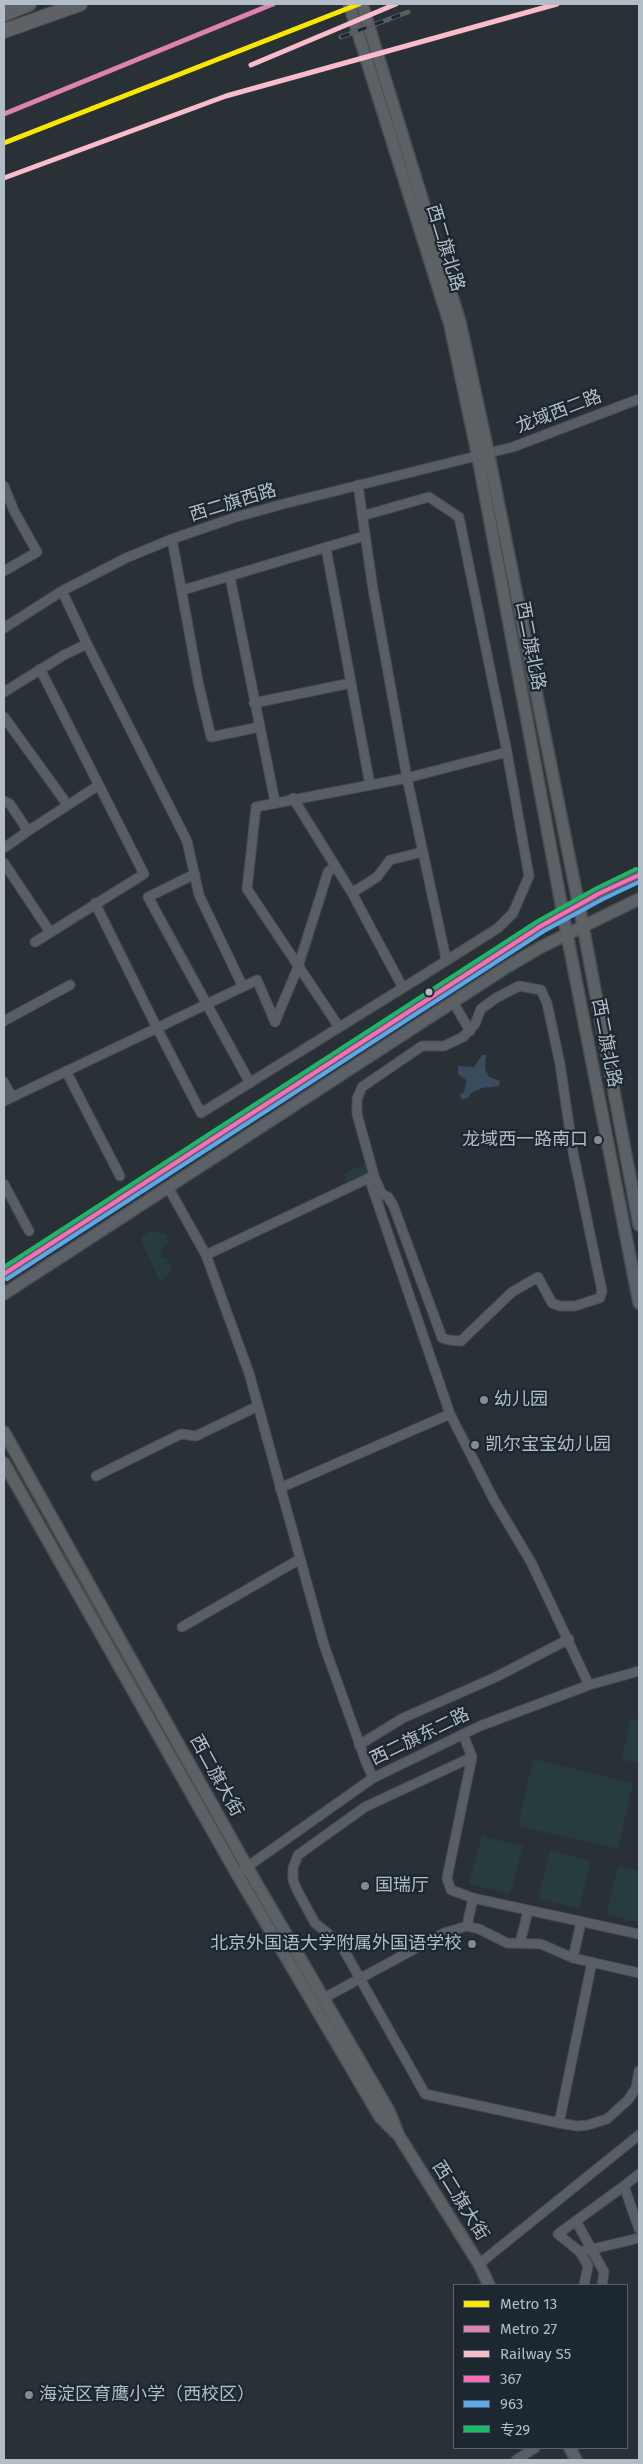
<!DOCTYPE html>
<meta charset="utf-8">
<style>
body{margin:0}
#map{position:relative;width:643px;height:2464px;overflow:hidden;background:#293036;font-family:"Fira Sans","Noto Sans SC",sans-serif}
canvas{display:block}
.frame{position:absolute;inset:0;border:5px solid #b3bdc7;pointer-events:none}
.legend{position:absolute;left:453px;top:2284px;width:175px;height:165px;box-sizing:border-box;background:#1d2730;border:1px solid #59636c;margin:0;padding:6px 9px;list-style:none;font-size:15px;color:#b3bdc7}
.legend li{display:flex;align-items:center;gap:10px;height:25px}
.legend b{width:25px;border:1px solid #59636c}
</style>
<div id="map">
<canvas width="643" height="2464"></canvas>
<div class="frame"></div>
<ul class="legend">
<li><b style="height:6px;background:#f9e700"></b>Metro 13</li>
<li><b style="height:6px;background:#dd82b1"></b>Metro 27</li>
<li><b style="height:6px;background:#fabbcb"></b>Railway S5</li>
<li><b style="height:6px;background:#fb6dba"></b>367</li>
<li><b style="height:6px;background:#5aa8eb"></b>963</li>
<li><b style="height:6px;background:#1ab867"></b>专29</li>
</ul>
</div>
<script>
const c = document.querySelector('canvas').getContext('2d');
c.lineJoin = 'round';
function paint(path, color) { c.fillStyle = color; c.fill(path, 'evenodd'); }
const poly = rows => new Path2D(rows.map(r => 'M' + r).join(''));
function stroke(path, color, width, dash) { c.strokeStyle = color; c.lineWidth = width; c.lineCap = dash ? 'butt' : 'round'; c.setLineDash(dash || []); c.stroke(path); }
function label(font, color, halo, rows, align = 'center') {
  c.font = font + ' "Fira Sans","Noto Sans SC",sans-serif'; c.lineWidth = 4.5; c.setLineDash([]); c.textBaseline = 'middle'; c.strokeStyle = halo; c.fillStyle = color; for (const [text, x, y, turn = 0] of rows) {
    c.save(); c.translate(x, y); c.rotate((+turn || 0) * Math.PI / 180); c.textAlign = isNaN(turn) ? turn : align; if (halo) c.strokeText(text, 0, 0); c.fillText(text, 0, 0); c.restore();
  }
}
paint(poly([
 [367,1162,371,1172,347,1181,344,1174],
 [150,1231,167,1234,168,1242,162,1248,161,1257,168,1259,171,1270,161,1283,142,1244,141,1237],
 [630,1719,639,1720,639,1763,622,1760],
 [533,1759,633,1783,618,1849,518,1826],
 [482,1836,523,1846,510,1894,469,1884],
 [550,1850,591,1861,579,1909,538,1898],
 [618,1866,639,1871,639,1923,606,1914]
]), '#273c3c');
paint(poly([
 [482,1055,486,1055,485,1069,489,1077,500,1081,499,1086,482,1088,471,1093,468,1098,461,1099,460,1094,464,1092,466,1083,466,1080,458,1074,458,1066,474,1067]
]), '#384c5e');
const minor = poly([
 [358,485,373,589,407,778,446,959],
 [4,486,14,511,37,552,4,571],
 [172,539,199,686,211,737,259,727],
 [326,548,370,785],
 [230,577,275,802],
 [183,590,364,536],
 [62,591,87,644,187,841,199,895,243,987],
 [4,628,62,591,126,558,172,539,236,517,287,503,513,447,639,399],
 [4,692,64,655,87,644],
 [254,703,351,683],
 [4,717,67,804],
 [293,798,352,893,403,988],
 [4,801,10,804,28,831,4,848],
 [28,831,99,785],
 [4,863,50,932],
 [195,874,148,897,250,1083],
 [352,893,377,877,390,860,422,852],
 [95,903,157,1028,257,980,275,1022],
 [35,942,144,874,40,669],
 [519,986,541,990,547,1003,560,1064,573,1152,602,1291,600,1298,575,1306,560,1306,552,1303,538,1277,512,1292,461,1341,449,1340,442,1338,440,1332,393,1205,388,1197,382,1194,375,1179,357,1114,357,1099,362,1087,422,1046,444,1046,463,1037,475,1024,481,1009,496,998,519,986],
 [453,1002,470,1031],
 [4,1021,70,985],
 [275,1022,298,967,328,872,335,866],
 [339,1027,247,889,256,807,407,778,507,752],
 [66,1071,120,1176],
 [4,1082,12,1097],
 [4,1101,157,1028,201,1113,414,981,498,928,513,913,529,876,507,752,459,517,429,497,362,516],
 [4,1184,29,1231],
 [168,1187,206,1255,249,1373,324,1645,366,1762,373,1778],
 [206,1255,369,1178,450,1414,494,1500,531,1562,589,1685],
 [96,1476,181,1434,196,1436,258,1406],
 [280,1488,450,1414],
 [182,1627,300,1559],
 [463,1734,472,1757,447,1878,451,1890,473,1898,639,1934],
 [359,1745,403,1718,496,1677,569,1639],
 [472,1757,365,1807,298,1855,293,1868,293,1880,297,1890,315,1923,340,1943,425,2094,559,2123],
 [237,1874,373,1778,480,1726,589,1685,639,1671],
 [467,1926,473,1898],
 [520,1943,528,1911],
 [573,1958,581,1922],
 [592,1962,559,2123,577,2126,588,2125,607,2119,628,2100,636,2088,639,2071],
 [324,1998,444,1933,467,1926,479,1929,507,1943,541,1944,573,1958,639,1973],
 [639,2174,624,2186,639,2229],
 [576,2221,604,2272,602,2285],
 [580,2252,558,2234,624,2186],
 [479,2264,639,2135],
 [584,2285,588,2266,580,2252,639,2238],
 [516,2460,535,2448]
]);
const major = poly([
 [349,4,450,325,478,457,563,914,639,1303],
 [362,4,460,322,490,461,583,926,639,1225],
 [4,1274,541,926,600,893,639,875],
 [4,1294,507,967,541,947,639,899],
 [4,1432,247,1867,389,2111,399,2136,479,2264,489,2285],
 [4,1463,237,1874,380,2117,396,2133],
 [570,2448,576,2460]
]);
const highway = poly([
 [4,14,29,4],
 [4,31,80,4]
]);
stroke(minor, '#474c51', 11);
stroke(major, '#474d53', 14);
stroke(highway, '#464c51', 16);
stroke(minor, '#595e65', 9);
stroke(major, '#5c6166', 11);
stroke(highway, '#5e6165', 14);
const rail = poly([
 [341,37,408,12]
]);
stroke(rail, '#585d62', 5);
stroke(rail, '#1d2730', 3, [9]);
stroke(poly([
 [4,1274,541,926,600,893,639,875]
]), '#fb6dba', 4);
stroke(poly([
 [7,1279,544,931,603,899,639,882]
]), '#5aa8eb', 4);
stroke(poly([
 [4,1267,538,921,597,888,636,869]
]), '#1ab867', 4);
stroke(poly([
 [251,65,396,4],
 [4,178,226,96,557,4]
]), '#fabbcb', 5);
stroke(poly([
 [4,143,359,4]
]), '#f9e700', 5);
stroke(poly([
 [4,114,273,4]
]), '#dd82b1', 5);
for (const [x, y, r, color] of [
 [429,992,4.5,"#b3bdc7"],
 [598,1140,5,"#838c94"],
 [484,1400,5,"#838c94"],
 [475,1445,5,"#838c94"],
 [365,1886,5,"#838c94"],
 [472,1944,5,"#838c94"],
 [29,2395,5,"#838c94"]
]) { const dot = new Path2D(); dot.arc(x, y, r, 0, 2 * Math.PI); c.fillStyle = color; c.fill(dot); stroke(dot, '#1d2730', 2); }
label('18px', '#b3bdc7', '#1d2730', [
 ["西二旗北路",445,248,73],
 ["龙域西二路",559,412,-21],
 ["西二旗西路",233,503,-17],
 ["西二旗北路",530,646,79],
 ["西二旗北路",606,1043,79],
 ["西二旗东二路",420,1737,-26],
 ["西二旗大街",216,1776,61],
 ["西二旗大街",460,2201,58]
]);
label('18px', '#b3bdc7', '#1d2730', [
 ["龙域西一路南口",588,1140,"right"],
 ["幼儿园",494,1400],
 ["凯尔宝宝幼儿园",485,1445],
 ["国瑞厅",375,1886],
 ["北京外国语大学附属外国语学校",462,1944,"right"],
 ["海淀区育鹰小学（西校区）",39,2395]
], 'left');
</script>
